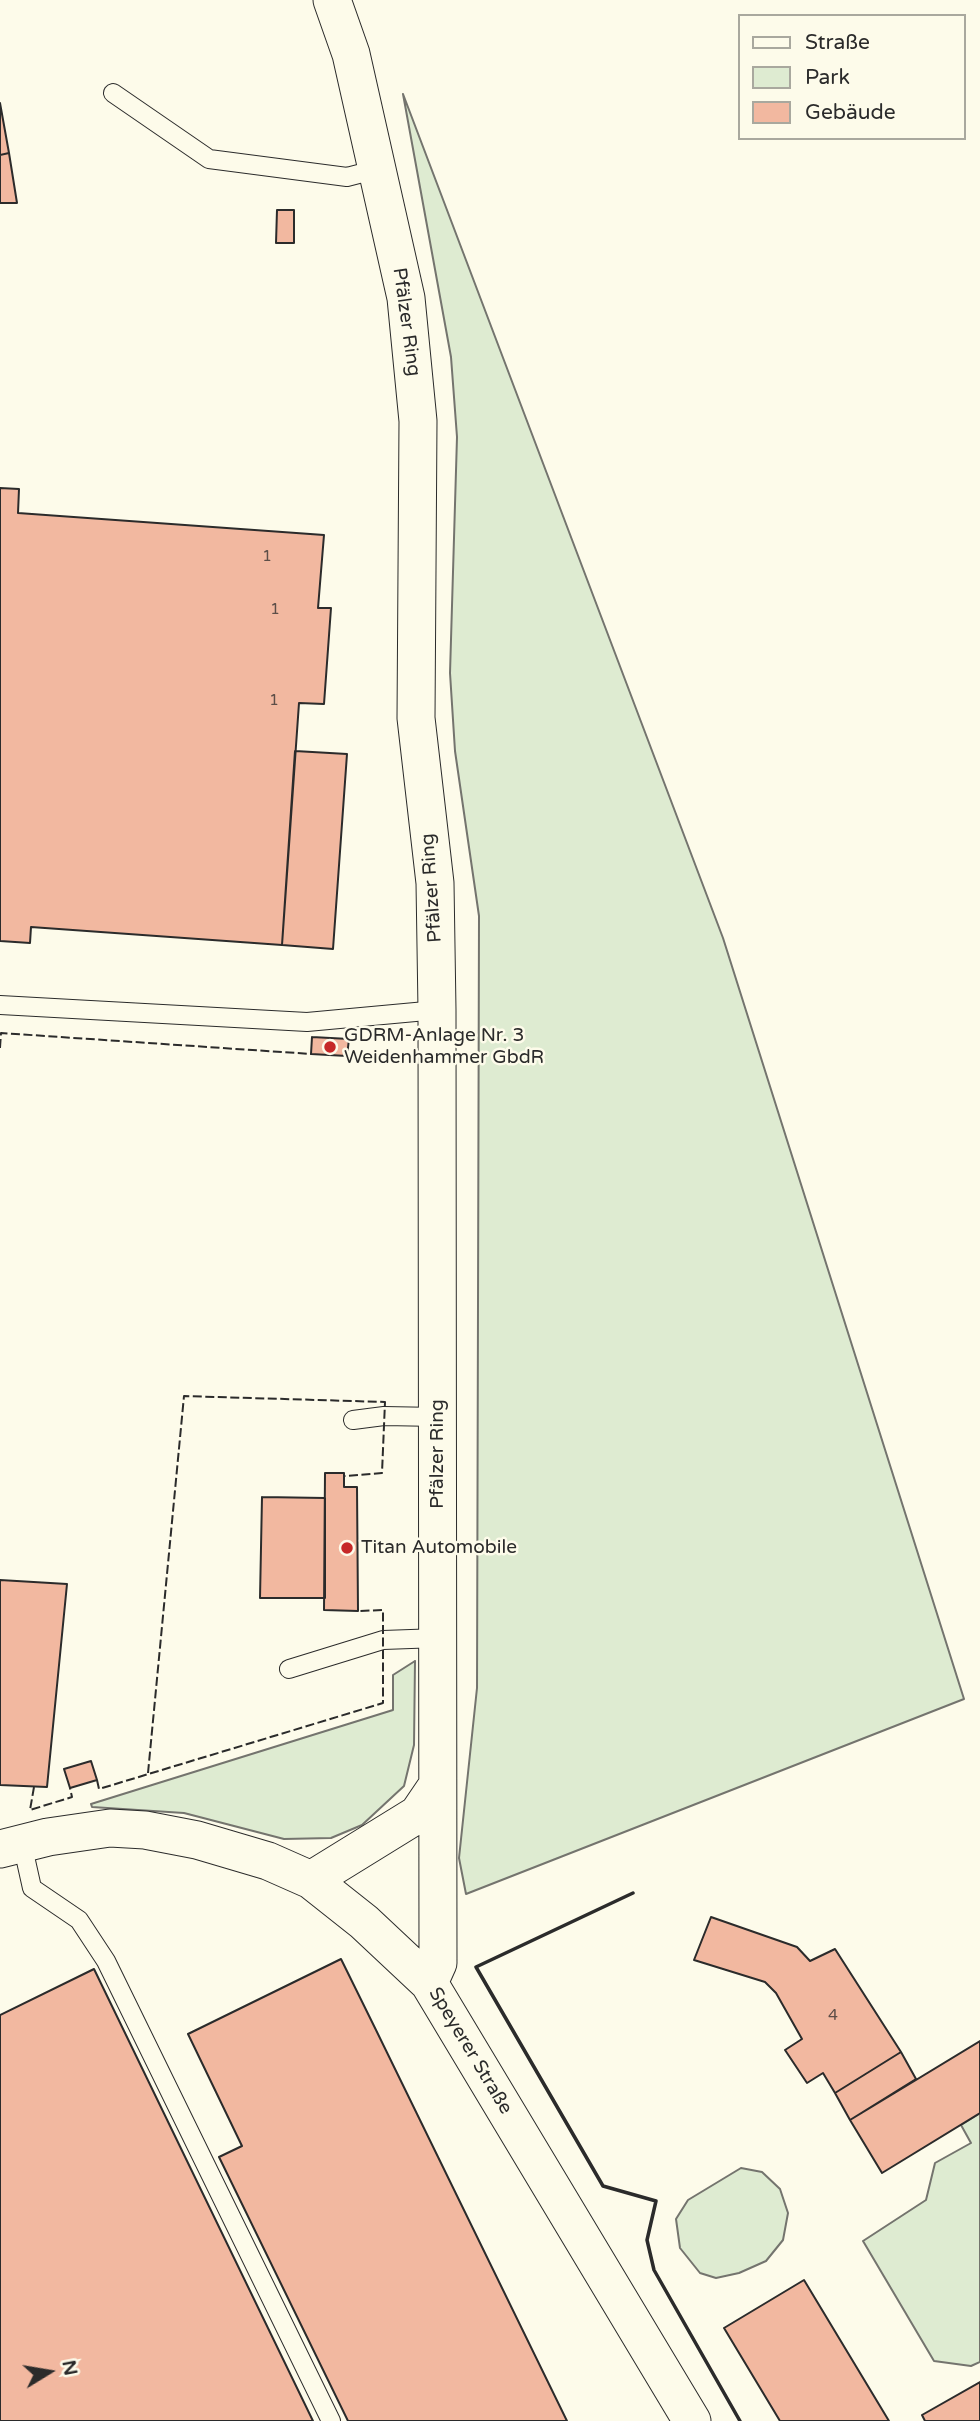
<!DOCTYPE html>
<meta charset="utf-8">
<style>
body{margin:0}
#map{position:relative;width:980px;height:2421px;overflow:hidden;background:#fdfbea;font-family:"Varela Round",sans-serif}
canvas{display:block}
.legend{position:absolute;left:738px;top:14px;width:228px;height:126px;box-sizing:border-box;background:#fdfbea;border:2px solid #a9a89e;margin:0;padding:9px 12px;list-style:none;font-size:21px;color:#2b2b2b}
.legend li{display:flex;align-items:center;gap:14px;height:35px}
.legend b{width:35px;border:2px solid #a9a89e}
.north{position:absolute;left:14px;top:2337px;width:70px;height:70px;-webkit-text-stroke:5px #fdfbea;paint-order:stroke;rotate:79deg;font-size:19px;font-weight:700;line-height:28px;text-align:center;color:#2b2b2b}
.north::after{content:'';display:block;margin:auto;width:24px;height:32px;background:#2b2b2b;clip-path:polygon(50% 0,100% 100%,50% 72%,0 100%)}
</style>
<div id="map">
<canvas width="980" height="2421"></canvas>
<ul class="legend">
<li><b style="height:9px;background:#fdfbea"></b>Straße</li>
<li><b style="height:19px;background:#deebd1"></b>Park</li>
<li><b style="height:19px;background:#f2b8a0"></b>Gebäude</li>
</ul>
<div class="north">N</div>
</div>
<script>
const c = document.querySelector('canvas').getContext('2d');
c.lineJoin = 'round';
function paint(path, color) { c.fillStyle = color; c.fill(path, 'evenodd'); }
const poly = rows => new Path2D(rows.map(r => 'M' + r).join(''));
function stroke(path, color, width, dash) { c.strokeStyle = color; c.lineWidth = width; c.lineCap = dash ? 'butt' : 'round'; c.setLineDash(dash || []); c.stroke(path); }
function label(font, color, halo, rows, align = 'center') {
  c.font = font + ' "Varela Round",sans-serif'; c.lineWidth = 5; c.setLineDash([]); c.textBaseline = 'middle'; c.strokeStyle = halo; c.fillStyle = color; for (const [text, x, y, turn = 0] of rows) {
    c.save(); c.translate(x, y); c.rotate((+turn || 0) * Math.PI / 180); c.textAlign = isNaN(turn) ? turn : align; if (halo) c.strokeText(text, 0, 0); c.fillText(text, 0, 0); c.restore();
  }
}
const green = poly([
 [403,94,723,938,964,1699,466,1894,459,1858,477,1688,479,916,455,751,450,673,457,437,451,357,403,94],
 [415,1661,414,1745,404,1786,362,1825,331,1838,284,1839,184,1813,92,1807,91,1804,393,1710,393,1675,415,1661],
 [980,2113,980,2362,971,2366,934,2361,863,2241,926,2200,935,2163,971,2143,961,2125,980,2113],
 [741,2168,762,2172,780,2189,788,2213,783,2240,766,2261,739,2273,716,2278,700,2273,680,2248,676,2219,688,2200,741,2168]
]);
paint(green, '#deebd1');
stroke(green, '#74746e', 2);
const building = poly([
 [0,103,9,153,0,155,0,103],
 [9,153,17,203,0,203,0,155,9,153],
 [277,210,294,210,294,243,276,243,277,210],
 [0,488,19,489,18,513,324,535,318,608,331,608,324,704,299,703,282,945,31,927,30,943,0,941,0,488],
 [295,751,347,754,333,949,282,945,295,751],
 [312,1037,349,1039,347,1056,311,1054,312,1037],
 [325,1473,344,1473,344,1487,357,1487,358,1611,324,1610,325,1473],
 [262,1497,325,1498,325,1598,260,1598,262,1497],
 [0,1580,67,1584,47,1787,0,1785,0,1580],
 [91,1761,97,1780,70,1788,64,1769,91,1761],
 [711,1917,797,1947,810,1961,835,1949,901,2052,835,2093,823,2073,807,2083,785,2050,802,2039,776,1993,765,1982,694,1960,711,1917],
 [341,1959,376,2030,567,2421,348,2421,219,2157,242,2146,188,2034,341,1959],
 [94,1969,313,2421,0,2421,0,2015,94,1969],
 [980,2041,980,2113,882,2173,850,2120,980,2041],
 [901,2052,916,2079,850,2120,835,2093,901,2052],
 [804,2280,889,2421,780,2421,724,2328,804,2280],
 [980,2382,980,2421,925,2421,922,2415,980,2382]
]);
paint(building, '#f2b8a0');
stroke(building, '#2b2b2b', 2);
const lane = poly([
 [113,93,209,159,347,177,378,169],
 [0,1005,307,1022,437,1010],
 [353,1420,384,1416,438,1417],
 [289,1669,383,1640,439,1638],
 [22,1843,32,1888,79,1920,106,1961,331,2421]
]);
const street = poly([
 [332,0,351,54,406,298,418,421,416,718,435,883,437,1010,438,1963,429,1983],
 [0,1849,48,1837,110,1828,145,1830,197,1840,268,1861,311,1880,364,1922,429,1983,692,2421],
 [311,1880,418,1814,437,1786]
]);
stroke(lane, '#2b2b2b', 20);
stroke(street, '#2b2b2b', 39);
stroke(lane, '#fdfbea', 18);
stroke(street, '#fdfbea', 37);
stroke(poly([
 [0,1048,1,1033,311,1054],
 [148,1773,184,1396,385,1402,382,1473,345,1476],
 [97,1780,99,1789,383,1703,383,1610,358,1611],
 [34,1787,30,1810,72,1797,70,1788]
]), '#2b2b2b', 2, [9, 3.5]);
stroke(poly([
 [633,1893,476,1967,603,2186,656,2201,647,2240,654,2270,740,2421]
]), '#2b2b2b', 3.5);
for (const [x, y, r, color] of [
 [330,1047,7,"#c62828"],
 [347,1548,7,"#c62828"]
]) { const dot = new Path2D(); dot.arc(x, y, r, 0, 2 * Math.PI); c.fillStyle = color; c.fill(dot); stroke(dot, '#fdfbea', 2.5); }
label('16px', '#5d4e48', null, [
 ["1",267,557],
 ["1",275,610],
 ["1",274,701],
 ["4",833,2016]
]);
label('19px', '#2b2b2b', '#fdfbea', [
 ["Pfälzer Ring",406,322,82],
 ["Pfälzer Ring",432,888,-94],
 ["Pfälzer Ring",438,1454,-90],
 ["Speyerer Straße",470,2051,59]
]);
label('19px', '#2b2b2b', '#fdfbea', [
 ["GDRM-Anlage Nr. 3",344,1036],
 ["Weidenhammer GbdR",344,1058],
 ["Titan Automobile",361,1548]
], 'left');
</script>
